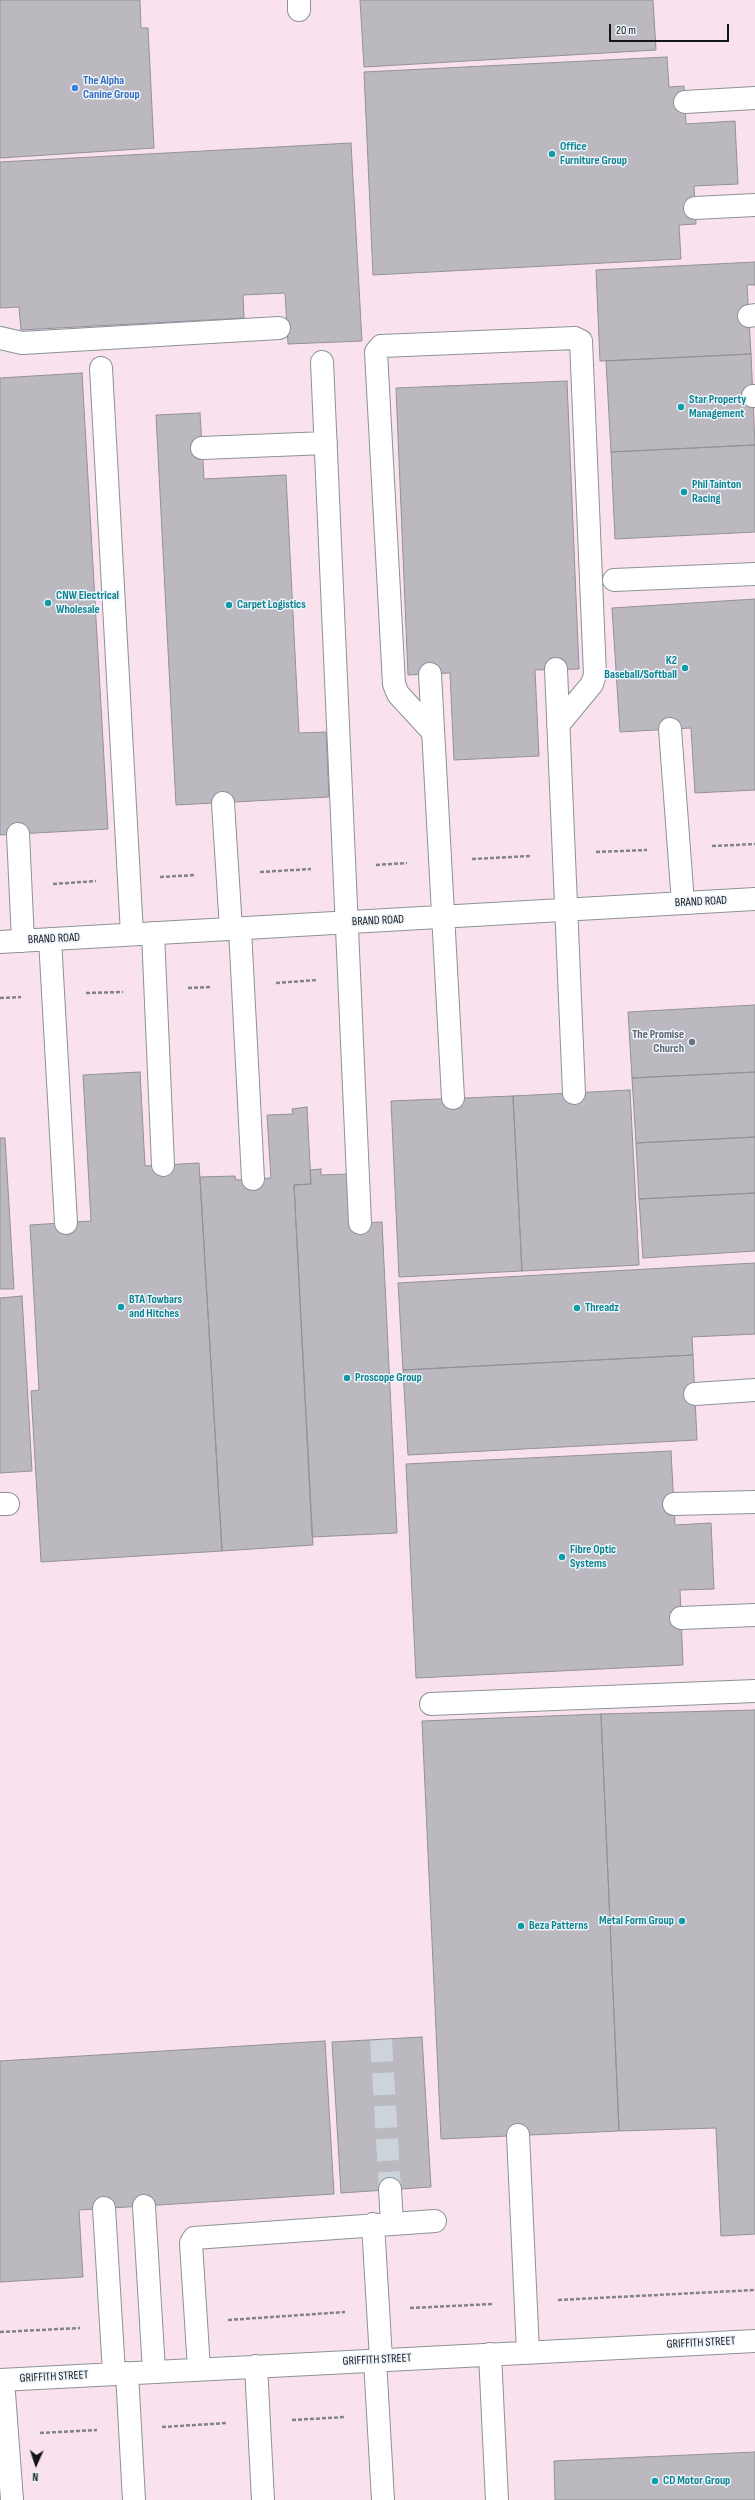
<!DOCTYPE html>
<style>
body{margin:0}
#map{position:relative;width:755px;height:2500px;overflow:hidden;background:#edf4fb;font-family:"Sofia Sans Condensed",sans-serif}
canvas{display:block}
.north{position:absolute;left:16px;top:2444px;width:40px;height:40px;-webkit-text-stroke:3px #edf4fb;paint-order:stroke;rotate:183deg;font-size:11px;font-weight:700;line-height:16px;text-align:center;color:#131517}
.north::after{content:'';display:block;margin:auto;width:14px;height:18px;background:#131517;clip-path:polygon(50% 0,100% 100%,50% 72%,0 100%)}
.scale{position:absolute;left:609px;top:24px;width:120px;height:18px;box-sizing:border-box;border:2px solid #131517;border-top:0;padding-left:5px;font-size:12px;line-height:14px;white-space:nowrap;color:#131517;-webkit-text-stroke:3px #edf4fb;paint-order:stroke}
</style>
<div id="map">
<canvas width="755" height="2500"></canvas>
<div class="north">N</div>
<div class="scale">20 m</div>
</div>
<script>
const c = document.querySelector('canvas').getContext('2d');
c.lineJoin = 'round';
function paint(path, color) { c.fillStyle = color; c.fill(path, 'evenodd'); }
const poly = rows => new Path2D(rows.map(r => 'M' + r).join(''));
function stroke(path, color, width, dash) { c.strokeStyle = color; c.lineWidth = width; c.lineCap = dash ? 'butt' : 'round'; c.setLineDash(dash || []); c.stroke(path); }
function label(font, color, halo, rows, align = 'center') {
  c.font = font + ' "Sofia Sans Condensed",sans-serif'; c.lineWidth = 3; c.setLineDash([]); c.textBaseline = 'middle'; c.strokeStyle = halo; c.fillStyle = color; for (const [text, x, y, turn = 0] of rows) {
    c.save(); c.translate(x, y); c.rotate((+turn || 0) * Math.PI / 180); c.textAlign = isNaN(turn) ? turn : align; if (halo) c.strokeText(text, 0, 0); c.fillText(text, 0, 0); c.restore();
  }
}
paint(poly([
 [0,0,755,0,755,2500,0,2500]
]), '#f9e2ed');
const building = poly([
 [0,0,140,0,141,28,148,28,154,148,0,158,0,0],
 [360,0,653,0,656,50,364,67,360,0],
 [667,57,669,87,684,86,686,124,735,121,738,184,694,186,696,224,679,225,681,259,373,275,364,72,667,57],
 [351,143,362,341,288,344,285,293,243,295,244,318,21,330,19,307,0,308,0,162,351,143],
 [755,262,755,285,747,285,751,354,600,361,596,270,755,262],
 [751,354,755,445,611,452,606,361,751,354],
 [82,373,108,829,0,835,0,378,82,373],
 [567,381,579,669,535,670,539,756,454,760,450,673,408,675,396,388,567,381],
 [200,413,204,479,286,475,299,733,326,732,329,797,176,805,156,415,200,413],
 [755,445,755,532,615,539,611,452,755,445],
 [755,599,755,790,695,793,691,728,620,732,612,608,755,599],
 [755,1005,755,1072,632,1078,628,1012,755,1005],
 [140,1072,145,1166,199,1163,222,1551,41,1562,31,1391,39,1390,30,1225,91,1221,83,1075,140,1072],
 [755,1072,755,1137,636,1143,632,1078,755,1072],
 [630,1090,639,1265,522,1271,513,1096,630,1090],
 [513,1096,522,1271,399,1277,391,1101,513,1096],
 [307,1107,311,1184,294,1185,313,1545,222,1551,200,1177,235,1176,236,1180,271,1178,267,1115,293,1114,292,1109,307,1107],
 [755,1137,755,1193,639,1199,636,1143,755,1137],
 [0,1138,5,1138,14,1289,0,1289,0,1138],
 [321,1169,321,1175,349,1174,360,1223,382,1222,397,1533,312,1537,294,1185,311,1184,310,1170,321,1169],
 [755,1193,755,1251,643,1258,639,1199,755,1193],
 [755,1263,755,1334,692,1337,693,1355,403,1370,398,1283,755,1263],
 [22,1296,32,1471,0,1473,0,1298,22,1296],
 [693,1355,697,1440,408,1455,403,1370,693,1355],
 [671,1451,675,1525,711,1523,714,1589,680,1590,683,1665,416,1678,406,1464,671,1451],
 [755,1710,755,2234,721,2236,716,2128,619,2131,601,1714,755,1710],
 [601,1714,619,2131,441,2139,422,1721,601,1714],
 [422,2037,431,2187,341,2193,332,2042,422,2037],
 [325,2041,334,2194,79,2210,83,2277,0,2282,0,2061,325,2041],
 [755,2452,755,2500,555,2500,554,2461,755,2452]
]);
paint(building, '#bbb8c0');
stroke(building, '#949199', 1);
stroke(poly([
 [381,2040,390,2189]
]), '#ccd3d9', 22, [22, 11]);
const minor = poly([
 [299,0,299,10],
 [685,102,755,98],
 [695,208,755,205],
 [749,316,755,315],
 [0,338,22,343,279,328],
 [322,362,360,1223],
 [101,368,132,934],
 [753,396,755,396],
 [202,448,326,443],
 [614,580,755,574],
 [556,669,574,1093],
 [430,674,453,1098],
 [670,729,683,903],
 [433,732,398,694,394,684,376,352,381,346,575,338,581,341,595,675,592,684,558,725],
 [223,803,231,929],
 [18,834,23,941],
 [240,929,253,1179],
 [153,933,163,1165],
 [50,939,66,1223],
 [0,942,755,899],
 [695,1394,755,1390],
 [0,1504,8,1504],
 [674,1504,755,1502],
 [681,1618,755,1615],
 [431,1704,755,1691],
 [518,2135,528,2352],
 [390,2189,392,2223],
 [144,2206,154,2371],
 [104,2208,114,2373],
 [373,2224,381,2359],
 [490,2354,497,2500],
 [375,2360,383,2500],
 [256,2366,263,2500],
 [199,2369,191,2243,194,2238,435,2221],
 [127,2373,134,2500],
 [0,2380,755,2341],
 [3,2380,12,2500]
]);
stroke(minor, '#8c9299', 24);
stroke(poly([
 [712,846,755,844],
 [596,852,647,850],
 [472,859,531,856],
 [376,865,407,863],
 [260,872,311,869],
 [160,877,195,875],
 [53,884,96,881],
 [276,983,317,980],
 [188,988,211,987],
 [86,993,123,992],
 [0,998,21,997],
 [558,2300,755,2290],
 [410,2308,493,2304],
 [228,2320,345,2312],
 [0,2332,80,2328],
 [292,2420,345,2417],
 [162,2427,227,2423],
 [40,2433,97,2430]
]), '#808489', 2.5, [4, 2]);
stroke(minor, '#fff', 22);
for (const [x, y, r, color] of [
 [75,88,4,"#3f7fe0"],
 [552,154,4,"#0f9aa8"],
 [681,407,4,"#0f9aa8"],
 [684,492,4,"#0f9aa8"],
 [48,603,4,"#0f9aa8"],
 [229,605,4,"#0f9aa8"],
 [685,668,4,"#0f9aa8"],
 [692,1042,4,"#6b7280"],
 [121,1307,4,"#0f9aa8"],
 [577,1308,4,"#0f9aa8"],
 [347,1378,4,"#0f9aa8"],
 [562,1557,4,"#0f9aa8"],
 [682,1921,4,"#0f9aa8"],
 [521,1926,4,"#0f9aa8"],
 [655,2481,4,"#0f9aa8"]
]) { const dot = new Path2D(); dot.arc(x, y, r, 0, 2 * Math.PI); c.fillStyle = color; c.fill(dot); stroke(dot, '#edf4fb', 1.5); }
label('bold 12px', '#366cbe', '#edf4fb', [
 ["The Alpha",83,81],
 ["Canine Group",83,95]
], 'left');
label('bold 12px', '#0d838f', '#edf4fb', [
 ["Office",560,147],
 ["Furniture Group",560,161],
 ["Star Property",689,400],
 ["Management",689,414],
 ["Phil Tainton",692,485],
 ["Racing",692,499],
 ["CNW Electrical",56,596],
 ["Wholesale",56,610],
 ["Carpet Logistics",237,605],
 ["K2",677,661,"right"],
 ["Baseball/Softball",677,675,"right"],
 ["BTA Towbars",129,1300],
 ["and Hitches",129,1314],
 ["Threadz",585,1308],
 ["Proscope Group",355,1378],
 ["Fibre Optic",570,1550],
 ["Systems",570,1564],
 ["Metal Form Group",674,1921,"right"],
 ["Beza Patterns",529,1926],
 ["CD Motor Group",663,2481]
], 'left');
label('12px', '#131517', '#edf4fb', [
 ["BRAND ROAD",701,902,-3],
 ["BRAND ROAD",378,921,-3],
 ["BRAND ROAD",54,939,-3],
 ["GRIFFITH STREET",701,2343,-3],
 ["GRIFFITH STREET",377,2360,-3],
 ["GRIFFITH STREET",54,2377,-3]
]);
label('bold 12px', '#5b616d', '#edf4fb', [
 ["The Promise",684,1035],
 ["Church",684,1049]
], 'right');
</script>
